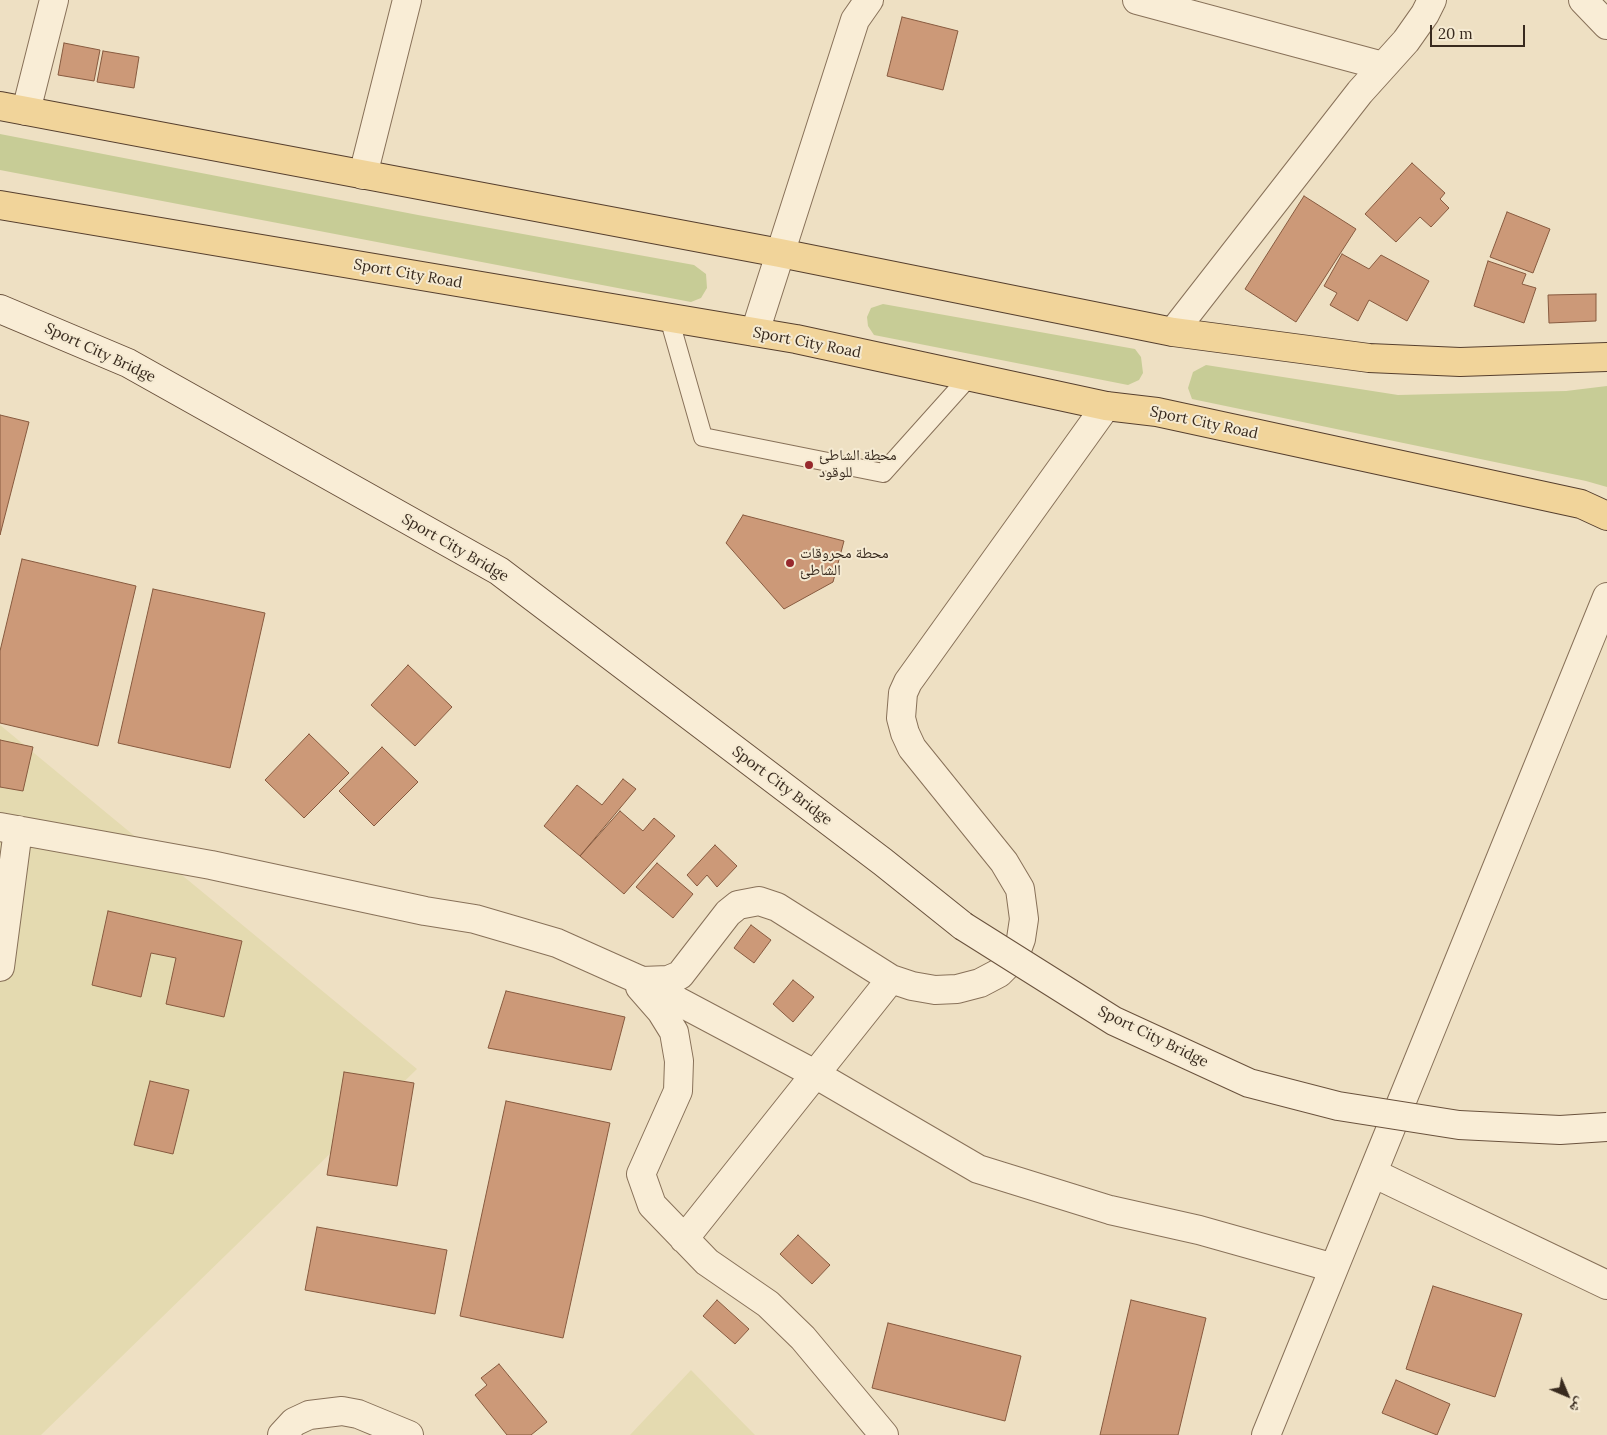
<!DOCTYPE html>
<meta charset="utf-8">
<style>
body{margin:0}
#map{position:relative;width:1607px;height:1435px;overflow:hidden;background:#eee0c3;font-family:Lora,"Noto Naskh Arabic",serif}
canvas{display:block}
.north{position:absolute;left:1542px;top:1370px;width:50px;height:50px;-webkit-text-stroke:4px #f5ead2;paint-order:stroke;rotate:135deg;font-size:14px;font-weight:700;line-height:20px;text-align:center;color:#382a1e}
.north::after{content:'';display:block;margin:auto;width:18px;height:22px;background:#382a1e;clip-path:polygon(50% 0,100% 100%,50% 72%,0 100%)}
.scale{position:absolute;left:1430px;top:25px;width:95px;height:22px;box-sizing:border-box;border:2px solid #382a1e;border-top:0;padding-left:6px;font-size:15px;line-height:18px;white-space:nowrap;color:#382a1e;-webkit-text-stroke:4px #f5ead2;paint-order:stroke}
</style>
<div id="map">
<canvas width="1607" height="1435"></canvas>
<div class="north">ش</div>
<div class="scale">20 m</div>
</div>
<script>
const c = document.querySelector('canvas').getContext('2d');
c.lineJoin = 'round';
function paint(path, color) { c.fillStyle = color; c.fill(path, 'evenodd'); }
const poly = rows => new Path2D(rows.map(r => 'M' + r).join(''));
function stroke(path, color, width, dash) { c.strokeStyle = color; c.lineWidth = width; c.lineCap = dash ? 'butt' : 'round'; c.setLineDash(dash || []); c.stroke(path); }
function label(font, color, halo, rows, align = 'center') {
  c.font = font + ' Lora,"Noto Naskh Arabic",serif'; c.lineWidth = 4; c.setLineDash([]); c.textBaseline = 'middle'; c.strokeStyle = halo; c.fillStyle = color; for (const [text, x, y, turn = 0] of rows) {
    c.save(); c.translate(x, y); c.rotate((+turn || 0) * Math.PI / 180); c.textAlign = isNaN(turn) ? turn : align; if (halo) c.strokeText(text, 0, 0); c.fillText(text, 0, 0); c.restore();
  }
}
paint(poly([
 [0,725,417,1069,41,1435,0,1435],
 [691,1370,755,1435,630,1435]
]), '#e4dab0');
paint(poly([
 [0,134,418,215,694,265,706,274,707,288,701,298,691,302,0,170],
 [883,304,1135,349,1141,357,1143,373,1139,380,1128,385,874,335,868,326,867,317,871,308],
 [1206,365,1398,395,1566,391,1607,386,1607,487,1586,481,1192,399,1188,388,1193,372]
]), '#c7cc96');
const building = poly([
 [902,17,958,31,943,90,887,76,902,17],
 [64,43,100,50,94,81,58,75,64,43],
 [103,51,139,57,134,88,97,82,103,51],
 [1412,163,1445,193,1440,199,1449,208,1431,227,1420,217,1396,242,1365,214,1412,163],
 [1304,196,1356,229,1296,322,1245,289,1304,196],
 [1507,212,1550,229,1533,273,1490,257,1507,212],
 [1342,254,1369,269,1381,255,1429,281,1407,321,1369,300,1358,321,1330,305,1337,293,1324,286,1342,254],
 [1488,261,1526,274,1522,284,1536,288,1524,323,1474,306,1488,261],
 [1596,294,1596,321,1549,323,1548,295,1596,294],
 [0,415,29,422,0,535,0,415],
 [743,515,844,541,833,582,784,609,726,543,743,515],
 [22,559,136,586,98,746,0,723,0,651,22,559],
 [153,589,265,613,230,768,118,743,153,589],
 [408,665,452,707,415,746,371,705,408,665],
 [309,734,349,773,304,818,265,780,309,734],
 [0,740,33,747,23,791,0,787,0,740],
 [382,747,418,782,374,826,339,791,382,747],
 [623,779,636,789,580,856,544,826,577,785,602,805,623,779],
 [620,811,643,831,654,818,675,836,624,894,580,856,620,811],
 [715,845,737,866,717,887,707,875,697,886,687,875,715,845],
 [657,863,693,894,673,918,636,887,657,863],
 [108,911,242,941,224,1017,166,1004,176,958,151,953,141,997,92,985,108,911],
 [751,925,771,940,754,963,734,948,751,925],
 [793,980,814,997,793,1022,773,1004,793,980],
 [506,991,625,1017,611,1070,488,1048,506,991],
 [344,1072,414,1083,397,1186,327,1175,344,1072],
 [150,1081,189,1090,173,1154,134,1145,150,1081],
 [506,1101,610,1123,563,1338,460,1316,506,1101],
 [317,1227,447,1250,435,1314,305,1290,317,1227],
 [798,1235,830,1265,812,1284,780,1254,798,1235],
 [1433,1286,1522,1314,1495,1397,1406,1369,1433,1286],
 [717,1300,749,1329,735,1344,703,1316,717,1300],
 [1131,1300,1206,1318,1178,1435,1100,1435,1131,1300],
 [888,1323,1021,1356,1005,1421,872,1388,888,1323],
 [499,1364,547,1422,531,1435,507,1435,475,1395,487,1385,481,1378,499,1364],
 [1396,1380,1450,1404,1437,1435,1382,1413,1396,1380]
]);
paint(building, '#cc9978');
stroke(building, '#875a3f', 1);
const lane = poly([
 [669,318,703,437,883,473,969,377]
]);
const street = poly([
 [1137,0,1383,66],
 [1583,0,1607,25],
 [26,111,54,0],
 [363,175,407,0],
 [755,332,855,20,869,0],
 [1173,332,1360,92,1406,41,1425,14,1432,0],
 [0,827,211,865,425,911,475,919,557,943,642,981,668,980,680,975,728,913,738,905,759,901,777,907,891,979,912,986,935,990,957,989,980,983,999,973,1014,958,1021,939,1024,919,1020,889,1004,862,912,748,905,733,901,718,903,693,908,682,1106,406],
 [0,967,18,830],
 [640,981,815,1074,978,1169,1110,1210,1199,1230,1334,1268],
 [640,987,661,1011,674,1032,679,1061,678,1091,641,1174,652,1205,707,1262,768,1304,803,1338,884,1435],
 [1373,1173,1607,1285],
 [684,1239,891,979],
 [282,1435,294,1422,309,1415,342,1411,358,1414,409,1435],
 [1266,1435,1607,597]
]);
const secondary = poly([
 [0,309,128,363,499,571,883,862,963,926]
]);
const primary = poly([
 [0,106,780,253,1173,332,1369,358,1460,362,1607,357],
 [0,205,796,339,1106,406,1157,412,1581,504,1607,516]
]);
stroke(lane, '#887159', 20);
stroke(street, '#887159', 30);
stroke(secondary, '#6a523d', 30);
stroke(primary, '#563f2e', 30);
stroke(lane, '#f9edd6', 18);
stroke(street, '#f9edd6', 28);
stroke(secondary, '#f9edd6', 28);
stroke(primary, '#f1d49a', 28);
const secondaryBridge = poly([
 [963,926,1114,1021,1249,1083,1338,1106,1459,1125,1560,1130,1607,1127]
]);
stroke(secondaryBridge, '#6a523d', 30, []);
stroke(secondaryBridge, '#f9edd6', 28);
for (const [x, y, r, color] of [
 [809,465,5,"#97292d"],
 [790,563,5,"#97292d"]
]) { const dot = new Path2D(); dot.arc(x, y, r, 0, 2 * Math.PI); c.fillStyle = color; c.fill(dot); stroke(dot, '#f5ead2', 2); }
label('15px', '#382a1e', '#f5ead2', [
 ["Sport City Road",408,274,10],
 ["Sport City Road",807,343,11],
 ["Sport City Bridge",100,353,25],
 ["Sport City Road",1204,423,12],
 ["Sport City Bridge",455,548,30],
 ["Sport City Bridge",782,786,37],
 ["Sport City Bridge",1153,1037,26]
]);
label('15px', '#382a1e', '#f5ead2', [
 ["محطة الشاطئ",819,456],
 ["للوقود",819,473],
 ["محطة محروقات",800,554],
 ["الشاطئ",800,571]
], 'left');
</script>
